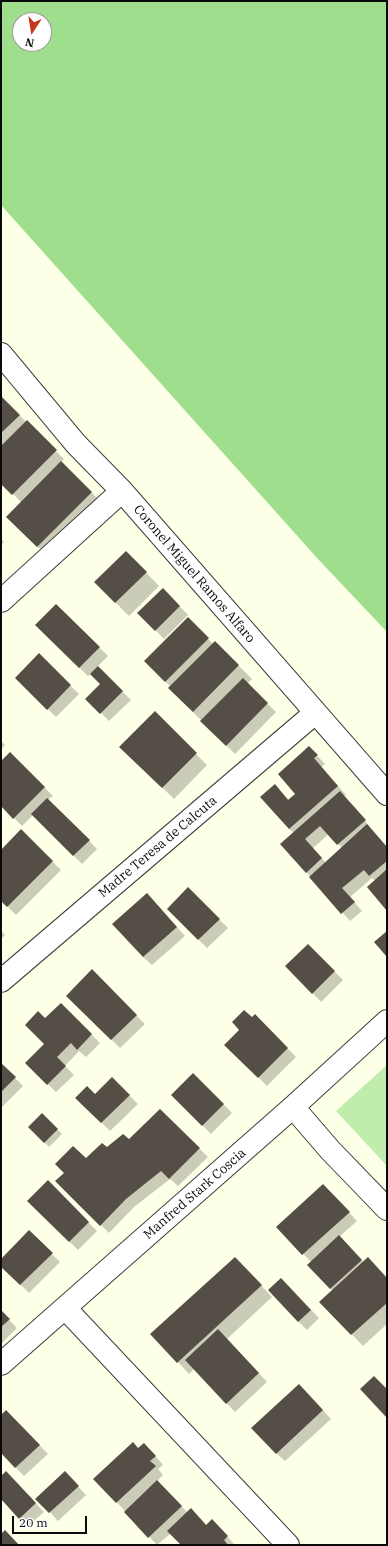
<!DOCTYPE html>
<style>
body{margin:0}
#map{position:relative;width:388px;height:1546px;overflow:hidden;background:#feffe7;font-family:"IBM Plex Serif",serif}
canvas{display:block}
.frame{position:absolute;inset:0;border:2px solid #0a0a0a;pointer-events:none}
.north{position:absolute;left:12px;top:12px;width:40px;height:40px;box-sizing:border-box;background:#fff;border:1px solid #9d9d9d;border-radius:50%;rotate:192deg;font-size:11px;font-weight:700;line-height:16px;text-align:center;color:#0a0a0a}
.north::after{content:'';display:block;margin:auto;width:14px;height:18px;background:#c43718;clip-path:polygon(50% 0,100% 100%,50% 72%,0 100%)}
.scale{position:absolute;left:12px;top:1516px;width:75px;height:18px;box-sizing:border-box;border:2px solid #0a0a0a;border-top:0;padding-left:5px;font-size:12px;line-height:14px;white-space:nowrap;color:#0a0a0a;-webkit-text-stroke:3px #fff;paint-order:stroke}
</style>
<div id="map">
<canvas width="388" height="1546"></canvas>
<div class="frame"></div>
<div class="north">N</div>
<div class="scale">20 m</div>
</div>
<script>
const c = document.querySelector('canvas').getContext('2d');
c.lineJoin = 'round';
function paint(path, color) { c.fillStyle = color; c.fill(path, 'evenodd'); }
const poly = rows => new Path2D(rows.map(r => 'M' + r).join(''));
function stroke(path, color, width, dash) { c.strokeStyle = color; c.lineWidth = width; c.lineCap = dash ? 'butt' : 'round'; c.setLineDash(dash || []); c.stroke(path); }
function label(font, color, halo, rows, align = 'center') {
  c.font = font + ' "IBM Plex Serif",serif'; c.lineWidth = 4; c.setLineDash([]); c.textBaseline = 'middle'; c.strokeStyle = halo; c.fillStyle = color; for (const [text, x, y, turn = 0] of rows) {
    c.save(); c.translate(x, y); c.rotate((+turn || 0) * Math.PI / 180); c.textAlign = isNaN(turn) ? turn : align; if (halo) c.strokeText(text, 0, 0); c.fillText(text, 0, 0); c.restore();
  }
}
paint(poly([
 [387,1065,387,1166,336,1111]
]), '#c0ecae');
paint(poly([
 [1,1,387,1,387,632,318,559,1,205],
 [20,20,44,20,44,44,20,44]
]), '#9ede8c');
paint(poly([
 [1,397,64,459,61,462,103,504,49,558,7,517,21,502,1,482],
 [1,539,4,542,1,545],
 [126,552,159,586,129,616,95,582],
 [163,589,188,615,164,639,139,613],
 [56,605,108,656,97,667,131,700,109,721,87,699,101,684,91,674,88,676,36,625],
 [188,618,213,644,215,642,252,679,247,684,276,712,235,754,169,688,170,686,145,661],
 [39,655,79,694,56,717,16,678],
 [155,713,207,765,174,799,121,747],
 [1,741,5,745,1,749],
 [309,747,325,764,321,767,346,795,344,796,387,847,387,909,375,881,372,878,350,897,362,911,350,921,306,872,294,833,289,829,275,785,289,800,297,794],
 [329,834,342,848,326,863,313,848],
 [10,753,53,796,48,800,97,849,82,864,33,815,22,826,1,805,1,762],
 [21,831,61,870,16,915,1,900,1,851],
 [188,889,228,928,207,948,168,909],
 [155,903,185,936,152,965,143,957],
 [1,931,5,935,1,939],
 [308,945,343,980,321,1002,286,966],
 [92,971,145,1024,120,1048,67,996],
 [61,1004,100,1043,86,1057,79,1051,65,1066,74,1075,56,1092,26,1063,46,1044,45,1020],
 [255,1016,296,1057,267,1086,226,1045],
 [1,1064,23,1086,1,1108],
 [193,1074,232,1113,211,1134,172,1095],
 [112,1078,138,1104,110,1131,77,1098,95,1095],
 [160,1110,208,1157,178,1186,170,1179,134,1207,109,1233,57,1181,65,1173,86,1160,107,1148,129,1141],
 [42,1114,62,1134,49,1147,29,1127],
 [48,1182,97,1231,78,1250,29,1201],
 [331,1193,357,1221,339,1237,364,1263,387,1278,387,1324,363,1346,321,1302,333,1291,308,1265,311,1262,278,1227],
 [29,1232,60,1262,29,1293,1,1265,1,1260],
 [246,1269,272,1297,227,1339,267,1382,235,1412,194,1369,189,1374,152,1334],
 [289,1287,319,1318,307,1330,298,1321],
 [1,1312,17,1328,1,1344],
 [307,1393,331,1419,285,1461,276,1453],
 [6,1411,48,1454,24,1476,1,1452,1,1416],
 [138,1449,152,1452,163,1465,158,1469,163,1475,157,1481,188,1513,200,1518,207,1526,220,1529,235,1545,182,1545,171,1533,157,1545,95,1479],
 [1,1473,14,1481,44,1512,28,1526,1,1498],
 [73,1481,86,1495,58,1521,50,1512]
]), '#0003');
paint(poly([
 [1,396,20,415,1,433],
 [27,420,57,450,12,495,1,484,1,446],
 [61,461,92,492,37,547,6,517],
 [126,551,147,572,115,603,94,582],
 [163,588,180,606,155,631,137,613],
 [56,604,100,647,79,668,35,625],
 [188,617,209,638,165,682,144,661],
 [215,641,239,665,193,712,168,688],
 [39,653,71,685,47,710,15,678],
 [98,666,123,691,100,714,85,699,100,684,90,674],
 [243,678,268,703,226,746,200,721],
 [155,711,197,753,162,788,119,747],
 [309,746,318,755,314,758,338,786,289,829,260,797,275,784,288,800,295,794,278,774],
 [10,752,45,787,13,819,1,806,1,761],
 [340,791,366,820,337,845,320,826,305,839,322,858,306,873,280,844],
 [47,798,90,840,73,856,31,814],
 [367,824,387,847,387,861,369,876,364,870,342,888,355,902,341,914,309,877],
 [21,829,53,861,7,907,1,901,1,850],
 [387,869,387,911,367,887],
 [188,887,220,919,198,940,167,909],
 [147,893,177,927,143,957,112,924],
 [387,931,387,957,374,942],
 [308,944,335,971,312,994,285,966],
 [92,969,137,1015,111,1040,66,996],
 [61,1003,92,1034,77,1050,71,1043,57,1057,66,1066,47,1085,25,1063,44,1044,25,1025,38,1011,45,1018],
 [244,1010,252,1017,255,1014,288,1048,258,1078,224,1045,239,1030,232,1022],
 [1,1063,16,1077,1,1092],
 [193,1073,224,1104,202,1126,171,1095],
 [112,1077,130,1095,101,1123,75,1098,87,1086,95,1094],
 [160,1109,200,1148,169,1179,161,1171,126,1199,100,1226,55,1181,64,1173,55,1164,73,1146,86,1158,102,1143,107,1147,123,1134,129,1139],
 [42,1113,58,1129,44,1143,28,1127],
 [48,1180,89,1222,69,1242,27,1201],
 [323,1184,350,1212,302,1255,276,1227],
 [29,1230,53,1253,20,1285,1,1267,1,1259],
 [339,1235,362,1260,330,1289,307,1265],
 [235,1257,262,1285,177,1363,150,1334],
 [368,1257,387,1278,387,1303,351,1335,319,1302],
 [281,1278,311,1310,298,1322,268,1290],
 [1,1310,10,1319,1,1327],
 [218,1329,259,1373,226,1404,185,1360],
 [374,1376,387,1389,387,1418,360,1389],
 [299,1384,323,1410,276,1454,251,1428],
 [6,1410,40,1445,15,1468,1,1453,1,1415],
 [133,1442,138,1448,144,1443,156,1456,150,1461,156,1466,116,1503,93,1479],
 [6,1471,36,1503,19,1519,1,1499,1,1476],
 [65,1471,79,1486,49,1513,35,1499],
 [157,1480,182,1506,148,1538,124,1512],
 [191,1508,206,1525,212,1519,228,1536,224,1540,228,1545,181,1545,167,1531],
 [5,1530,19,1545,1,1545,1,1534]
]), '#544e46');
const minor = poly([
 [1,354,76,444,122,491,387,794],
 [1,601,122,491],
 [1,981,315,713],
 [293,1107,330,1150,387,1209],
 [65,1308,288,1545],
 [1,1364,293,1107,387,1021]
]);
stroke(minor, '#3d3d3d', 24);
stroke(minor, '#fff', 22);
label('13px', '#0a0a0a', '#fff', [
 ["Coronel Miguel Ramos Alfaro",194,574,49],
 ["Madre Teresa de Calcuta",158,847,-40],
 ["Manfred Stark Coscia",195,1194,-41]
]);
</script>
